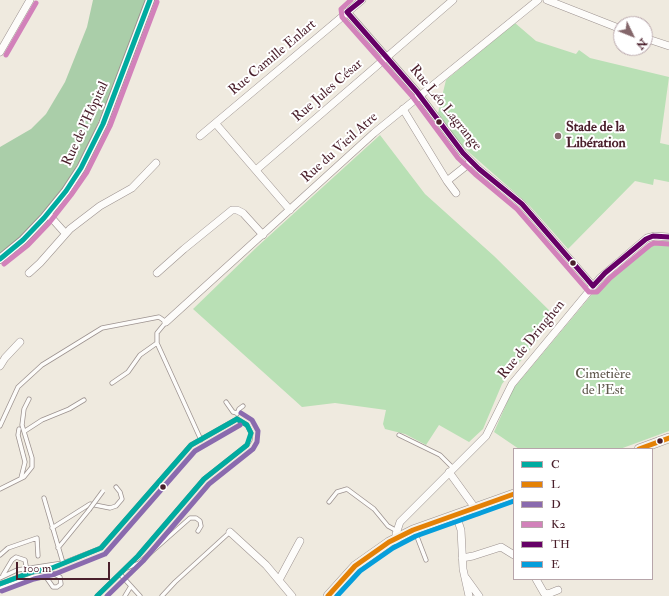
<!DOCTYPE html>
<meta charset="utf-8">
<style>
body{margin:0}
#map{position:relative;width:669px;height:596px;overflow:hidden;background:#efeadf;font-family:"IM FELL Double Pica",serif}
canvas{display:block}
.legend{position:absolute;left:513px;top:448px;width:140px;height:132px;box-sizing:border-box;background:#fff;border:1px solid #b7a5aa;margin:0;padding:5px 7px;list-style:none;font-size:12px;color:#4a1f2b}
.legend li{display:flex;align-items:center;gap:8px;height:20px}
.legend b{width:20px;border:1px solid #b7a5aa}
.north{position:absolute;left:613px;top:16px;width:40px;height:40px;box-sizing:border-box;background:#fff;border:1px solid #b7a5aa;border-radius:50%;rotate:133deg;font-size:11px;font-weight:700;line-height:16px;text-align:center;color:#4a1f2b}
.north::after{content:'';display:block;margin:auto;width:14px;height:18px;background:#84666a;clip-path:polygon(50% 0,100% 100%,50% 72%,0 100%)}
.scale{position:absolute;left:16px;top:562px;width:94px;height:18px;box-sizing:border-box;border:2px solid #4a1f2b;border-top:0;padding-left:5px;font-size:12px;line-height:14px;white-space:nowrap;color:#4a1f2b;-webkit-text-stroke:3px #fff;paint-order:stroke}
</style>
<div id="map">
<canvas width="669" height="596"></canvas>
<ul class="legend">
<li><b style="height:5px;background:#00aba0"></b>C</li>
<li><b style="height:5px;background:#e48106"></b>L</li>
<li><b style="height:5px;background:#8a6aae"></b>D</li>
<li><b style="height:5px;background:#d281ba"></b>K2</li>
<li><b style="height:5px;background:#606"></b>TH</li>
<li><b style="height:5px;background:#069edb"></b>E</li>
</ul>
<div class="north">N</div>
<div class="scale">100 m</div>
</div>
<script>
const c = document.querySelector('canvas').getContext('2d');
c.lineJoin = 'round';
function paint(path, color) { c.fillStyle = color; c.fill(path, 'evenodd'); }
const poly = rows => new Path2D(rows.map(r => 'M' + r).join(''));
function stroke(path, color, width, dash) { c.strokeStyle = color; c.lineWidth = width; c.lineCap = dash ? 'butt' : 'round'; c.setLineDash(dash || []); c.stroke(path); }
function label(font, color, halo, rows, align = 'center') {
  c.font = font + ' "IM FELL Double Pica",serif'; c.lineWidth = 4; c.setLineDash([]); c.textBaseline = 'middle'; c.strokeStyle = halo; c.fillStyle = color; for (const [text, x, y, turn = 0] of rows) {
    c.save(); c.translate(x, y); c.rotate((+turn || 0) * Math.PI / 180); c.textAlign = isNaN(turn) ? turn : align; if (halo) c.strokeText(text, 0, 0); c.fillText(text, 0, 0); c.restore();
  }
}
paint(poly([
 [515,23,536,41,576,54,579,50,590,58,669,77,660,143,669,145,669,182,654,179,653,185,635,181,568,249,529,205,471,154,457,140,438,113,446,80],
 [380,135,425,194,494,256,556,317,502,384,483,429,469,442,439,425,426,445,405,434,385,429,383,424,386,410,335,403,302,407,193,309,258,246],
 [659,241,669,241,669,431,620,449,519,449,494,432,513,389,604,280,648,245]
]), '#b9e0b5');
paint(poly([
 [93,0,146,0,117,78,92,137,69,180,26,232,0,254,0,147,31,129,46,114,65,82,87,27]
]), '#aacea9');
const service = poly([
 [112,383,128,372,140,355,157,343],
 [226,402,233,412,237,413],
 [237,414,239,409,243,406],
 [0,426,18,387,42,365,102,328,159,317,166,322,157,333,157,343,201,440],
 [19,429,18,435,25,462,21,478],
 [25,431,42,420,69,409,84,400],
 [399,435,440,455,453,468],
 [0,489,24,477,32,467,32,458,22,425,24,409,29,399],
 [44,498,63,563],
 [329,502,337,492,347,489,374,509,388,526,397,531],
 [52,528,90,504,110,508,116,506,122,499,120,492,116,487],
 [416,534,426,560],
 [58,548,89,510],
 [0,555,8,548,37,538,38,556],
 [127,568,139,563,190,518,196,518,200,521,201,526,198,531],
 [120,574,140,596],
 [3,575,12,560,16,557,25,560,27,571],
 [0,578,17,570,63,563,101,548,191,445,237,419],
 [0,584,32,572,59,565],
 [0,588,35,576,54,574,60,577,61,584,57,587,53,587,46,577],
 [97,596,138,556,204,479,247,445,250,440,251,433,247,425,237,419],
 [125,596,131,586],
 [162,596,175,582,230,532]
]);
const minor = poly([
 [547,0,621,29],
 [347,12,417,92,463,153,479,169,522,204,593,286],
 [645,38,669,46],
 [0,52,30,0],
 [403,109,447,181,471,162],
 [216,124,290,210],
 [200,136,362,0],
 [256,170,453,0],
 [447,181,456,193],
 [48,214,65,233],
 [29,273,40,263,70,229,100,206,132,188,156,163],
 [157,273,184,249,232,210,237,210,243,213,263,235],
 [166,322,374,133,538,0],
 [0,366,5,358,20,342],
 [449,472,478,512],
 [456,515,461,530,463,569,469,596],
 [230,532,266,565,292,596],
 [397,541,396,534,400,522,486,436,512,384,600,278,647,238,655,236,669,237],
 [462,558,473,556,501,547,514,555],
 [466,578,479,596],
 [536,579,544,593,548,594,558,590],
 [279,580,300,541]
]);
const tertiary = poly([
 [0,259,23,240,44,218,66,191,81,168,103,124,150,0]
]);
const secondary = poly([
 [639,449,669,438],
 [328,596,355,566,389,542,413,530,514,494]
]);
stroke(service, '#9c928f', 5);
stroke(minor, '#9c928f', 8);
stroke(tertiary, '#9c928f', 10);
stroke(secondary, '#9c928f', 10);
stroke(service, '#fdfcfa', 3.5);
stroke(minor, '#fdfcfa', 7);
stroke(tertiary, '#fdfcfa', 8);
stroke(secondary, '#f5f2ec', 9);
const serviceBridge = poly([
 [89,510,103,491]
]);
stroke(serviceBridge, '#9c928f', 5, []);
stroke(serviceBridge, '#fdfcfa', 3.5);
stroke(poly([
 [0,259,23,240,44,218,66,191,81,168,103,124,150,0],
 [0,584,32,572,52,568,101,548,191,445,237,419],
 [97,596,138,556,204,479,247,445,251,433,247,425,237,419]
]), '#00aba0', 5);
stroke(poly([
 [639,449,669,438],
 [328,596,355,566,389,542,413,530,514,494]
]), '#e48106', 5);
stroke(poly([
 [2,591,34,579,55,574,105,554,195,451,240,425],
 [107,596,143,561,209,484,253,449,257,442,258,431,252,420,241,413]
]), '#8a6aae', 5);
stroke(poly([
 [351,0,341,9,342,17,412,96,458,158,475,174,517,209,589,292,597,292,610,278,650,245,654,243,669,244],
 [6,55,36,3],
 [4,264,28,245,49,223,71,195,87,172,110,126,157,2]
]), '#d281ba', 5);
stroke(poly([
 [362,0,347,12,417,92,463,153,479,169,522,204,593,286,605,273,646,239,653,236,669,237]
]), '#606', 5);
stroke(poly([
 [337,596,360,571,393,548,416,536,514,501]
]), '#069edb', 5);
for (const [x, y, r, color] of [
 [439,122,3.5,"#4a1f2b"],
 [558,136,4,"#84666a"],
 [573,263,3.5,"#4a1f2b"],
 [660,441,3.5,"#4a1f2b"],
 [163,487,3.5,"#4a1f2b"]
]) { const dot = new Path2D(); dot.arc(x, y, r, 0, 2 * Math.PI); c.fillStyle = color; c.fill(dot); stroke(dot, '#fff', 1.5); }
label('14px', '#4a1f2b', '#fff', [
 ["Rue Camille Enlart",273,58,-40],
 ["Rue Jules César",328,91,-41],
 ["Rue Léo Lagrange",445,108,51],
 ["Rue de l'Hôpital",86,124,-65],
 ["Rue du Vieil Atre",340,148,-42],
 ["Rue de Dringhen",532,340,-51]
]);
label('bold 14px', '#4a1f2b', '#fff', [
 ["Stade de la",566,128],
 ["Libération",566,144]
], 'left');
label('14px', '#5e564a', '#fff', [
 ["Cimetière",603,375],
 ["de l'Est",603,391]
]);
</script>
